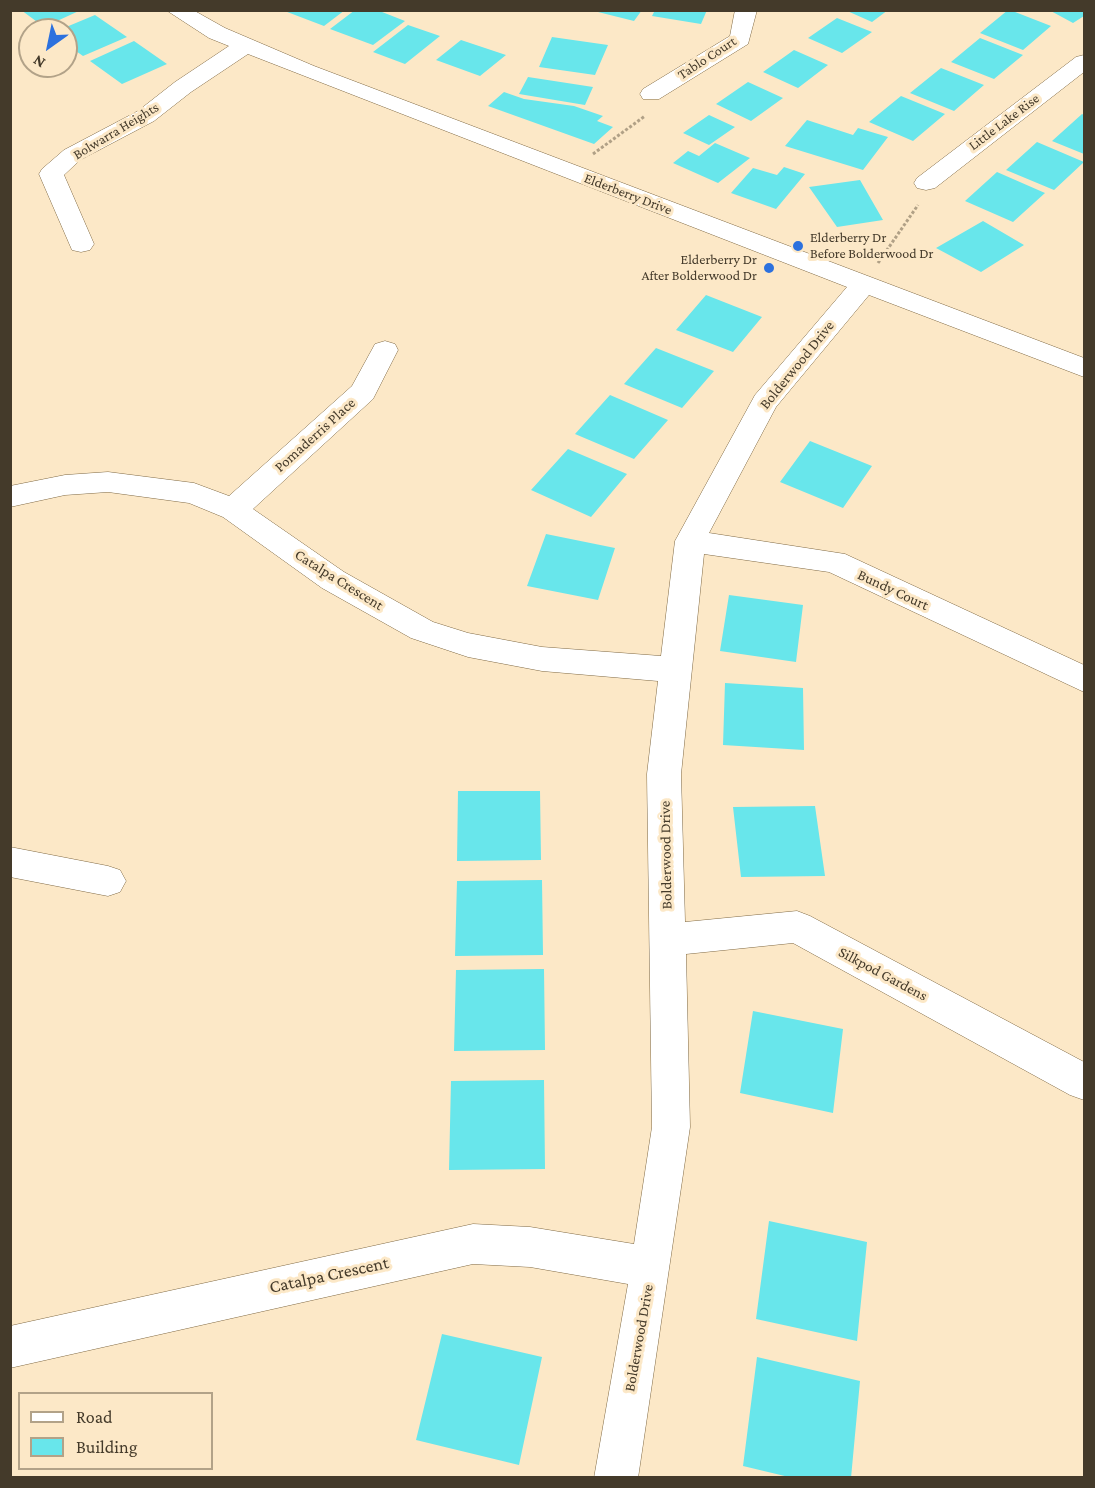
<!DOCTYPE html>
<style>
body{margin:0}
#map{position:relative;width:1095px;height:1488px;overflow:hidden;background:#fce8c7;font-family:"Crimson Pro",serif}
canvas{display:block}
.frame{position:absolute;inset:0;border:12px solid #443a2a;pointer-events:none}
.legend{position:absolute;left:18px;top:1392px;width:195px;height:78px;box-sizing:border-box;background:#fce8c7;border:2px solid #b2a288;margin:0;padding:8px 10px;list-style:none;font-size:18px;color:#443a2a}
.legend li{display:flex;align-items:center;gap:12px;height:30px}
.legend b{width:30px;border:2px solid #b2a288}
.north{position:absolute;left:18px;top:18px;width:60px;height:60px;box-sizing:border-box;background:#fce8c7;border:2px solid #b2a288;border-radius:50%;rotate:213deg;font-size:16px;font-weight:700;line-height:24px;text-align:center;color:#443a2a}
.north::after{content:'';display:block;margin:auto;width:21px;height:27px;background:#2c71de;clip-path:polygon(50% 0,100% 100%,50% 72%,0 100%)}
</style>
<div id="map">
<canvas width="1095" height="1488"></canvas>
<div class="frame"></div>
<ul class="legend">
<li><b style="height:8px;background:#fff"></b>Road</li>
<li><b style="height:16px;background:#68e6eb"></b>Building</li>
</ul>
<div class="north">N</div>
</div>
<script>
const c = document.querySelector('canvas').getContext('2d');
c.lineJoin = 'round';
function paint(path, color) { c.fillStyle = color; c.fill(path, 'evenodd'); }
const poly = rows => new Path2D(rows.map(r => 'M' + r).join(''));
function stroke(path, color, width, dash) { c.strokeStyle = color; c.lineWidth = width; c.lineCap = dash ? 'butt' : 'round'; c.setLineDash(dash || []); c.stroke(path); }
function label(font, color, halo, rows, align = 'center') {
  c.font = font + ' "Crimson Pro",serif'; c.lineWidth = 6; c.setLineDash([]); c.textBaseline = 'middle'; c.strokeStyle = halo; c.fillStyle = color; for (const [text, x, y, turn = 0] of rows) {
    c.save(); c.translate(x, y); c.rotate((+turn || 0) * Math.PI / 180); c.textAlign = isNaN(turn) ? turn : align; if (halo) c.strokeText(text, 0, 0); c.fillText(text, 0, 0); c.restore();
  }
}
paint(poly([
 [21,10,81,10,44,27],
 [282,10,345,10,324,26],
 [355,10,377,10,405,21,373,45,330,29],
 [590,10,642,10,634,21],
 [655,10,707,10,701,24,652,16],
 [845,10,888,10,872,22],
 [1008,10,1010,10,1051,26,1023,50,980,33],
 [1049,10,1084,10,1084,16,1073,23],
 [95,15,127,37,83,56,66,44,66,30,59,30],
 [837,18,872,32,842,53,808,38],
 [408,25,440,36,405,64,373,52],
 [552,37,608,45,595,75,539,67],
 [980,38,1023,55,994,79,951,62],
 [461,40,506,55,480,76,436,60],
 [134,41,167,64,122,84,90,61],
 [794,50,828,65,798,88,763,72],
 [941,68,984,85,954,111,910,93],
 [528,77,593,87,585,105,519,94],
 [748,82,783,98,751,121,716,104],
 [504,92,524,99,574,106,603,116,597,121,613,127,594,144,488,106],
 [901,96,945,114,913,141,869,122],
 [1082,114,1084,115,1084,154,1052,141],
 [709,115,735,127,709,145,683,133],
 [807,120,853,135,858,128,888,137,863,170,785,146],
 [1037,142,1084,162,1054,190,1006,170],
 [715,143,750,158,718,183,673,163,688,151,699,156],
 [784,167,805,174,776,209,731,193,753,168,777,175],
 [997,172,1045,193,1013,222,965,201],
 [860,180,883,220,837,227,809,187],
 [983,221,1024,245,981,272,936,248],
 [706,295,762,317,733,352,676,330],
 [656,348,714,371,682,408,624,384],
 [610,395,668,420,634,459,575,434],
 [810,441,872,466,843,508,780,482],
 [568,449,627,474,591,517,531,490],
 [546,534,615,548,598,600,527,586],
 [729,595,803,605,796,662,720,651],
 [725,683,803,688,804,750,723,745],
 [458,791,540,791,541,860,457,861],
 [815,806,825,876,741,877,733,807],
 [542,880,543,955,455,956,457,881],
 [544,969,545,1050,454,1051,456,970],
 [753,1011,843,1029,833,1113,740,1093],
 [544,1080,545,1169,449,1170,451,1081],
 [769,1221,867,1242,857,1341,756,1319],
 [442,1334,542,1357,519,1465,416,1440],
 [757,1357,860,1381,851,1478,793,1478,743,1466]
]), '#68e6eb');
const minor = poly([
 [166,10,193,10,225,28,314,66,1084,358,1084,377,869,295,776,407,709,533,845,554,1084,665,1084,692,829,572,704,554,681,774,685,922,797,911,810,916,1084,1062,1084,1100,1070,1095,793,943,686,954,690,1127,638,1478,594,1478,628,1284,530,1267,473,1264,10,1368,10,1326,473,1224,530,1227,634,1244,652,1127,647,774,658,681,542,671,468,657,411,638,322,588,223,517,189,503,108,492,65,495,10,507,10,486,65,475,108,472,194,483,229,496,352,386,375,344,385,341,395,344,398,350,373,399,253,509,344,572,433,622,468,633,542,647,661,656,675,541,755,395,847,287,248,54,191,92,154,121,80,160,64,175,94,244,90,250,81,252,72,250,39,174,42,169,64,150,138,111,175,82,229,46,209,38,166,10],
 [735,10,757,10,748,44,659,99,643,99,640,94,643,89,730,36,735,10],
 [1084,55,1084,72,935,188,926,190,917,188,914,183,917,178,1076,57,1084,55],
 [10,847,108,866,120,870,126,881,120,892,108,896,10,877,10,847]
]);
stroke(minor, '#806a45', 1);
stroke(poly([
 [593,154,645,116],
 [878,263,918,205]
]), '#b0a086', 3, [3, 2]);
paint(minor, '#fff');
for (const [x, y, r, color] of [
 [798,246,6,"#2c71de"],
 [769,268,6,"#2c71de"]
]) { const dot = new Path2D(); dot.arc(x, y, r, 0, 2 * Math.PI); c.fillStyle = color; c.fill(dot); stroke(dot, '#fce8c7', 2); }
label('14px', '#443a2a', '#fce8c7', [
 ["Tablo Court",707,58,-33],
 ["Little Lake Rise",1004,122,-37],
 ["Bolwarra Heights",116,131,-31],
 ["Elderberry Drive",628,194,21]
]);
label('14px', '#443a2a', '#fce8c7', [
 ["Elderberry Dr",810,238],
 ["Before Bolderwood Dr",810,254],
 ["Elderberry Dr",757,260,"right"],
 ["After Bolderwood Dr",757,276,"right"]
], 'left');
label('15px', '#443a2a', '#fce8c7', [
 ["Bolderwood Drive",797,365,-51],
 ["Pomaderris Place",315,435,-42],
 ["Catalpa Crescent",339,580,32],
 ["Bundy Court",893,590,25],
 ["Bolderwood Drive",666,855,-91],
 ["Silkpod Gardens",883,974,28],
 ["Bolderwood Drive",639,1338,-80]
]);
label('18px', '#443a2a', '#fce8c7', [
 ["Catalpa Crescent",329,1275,-12]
]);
</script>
